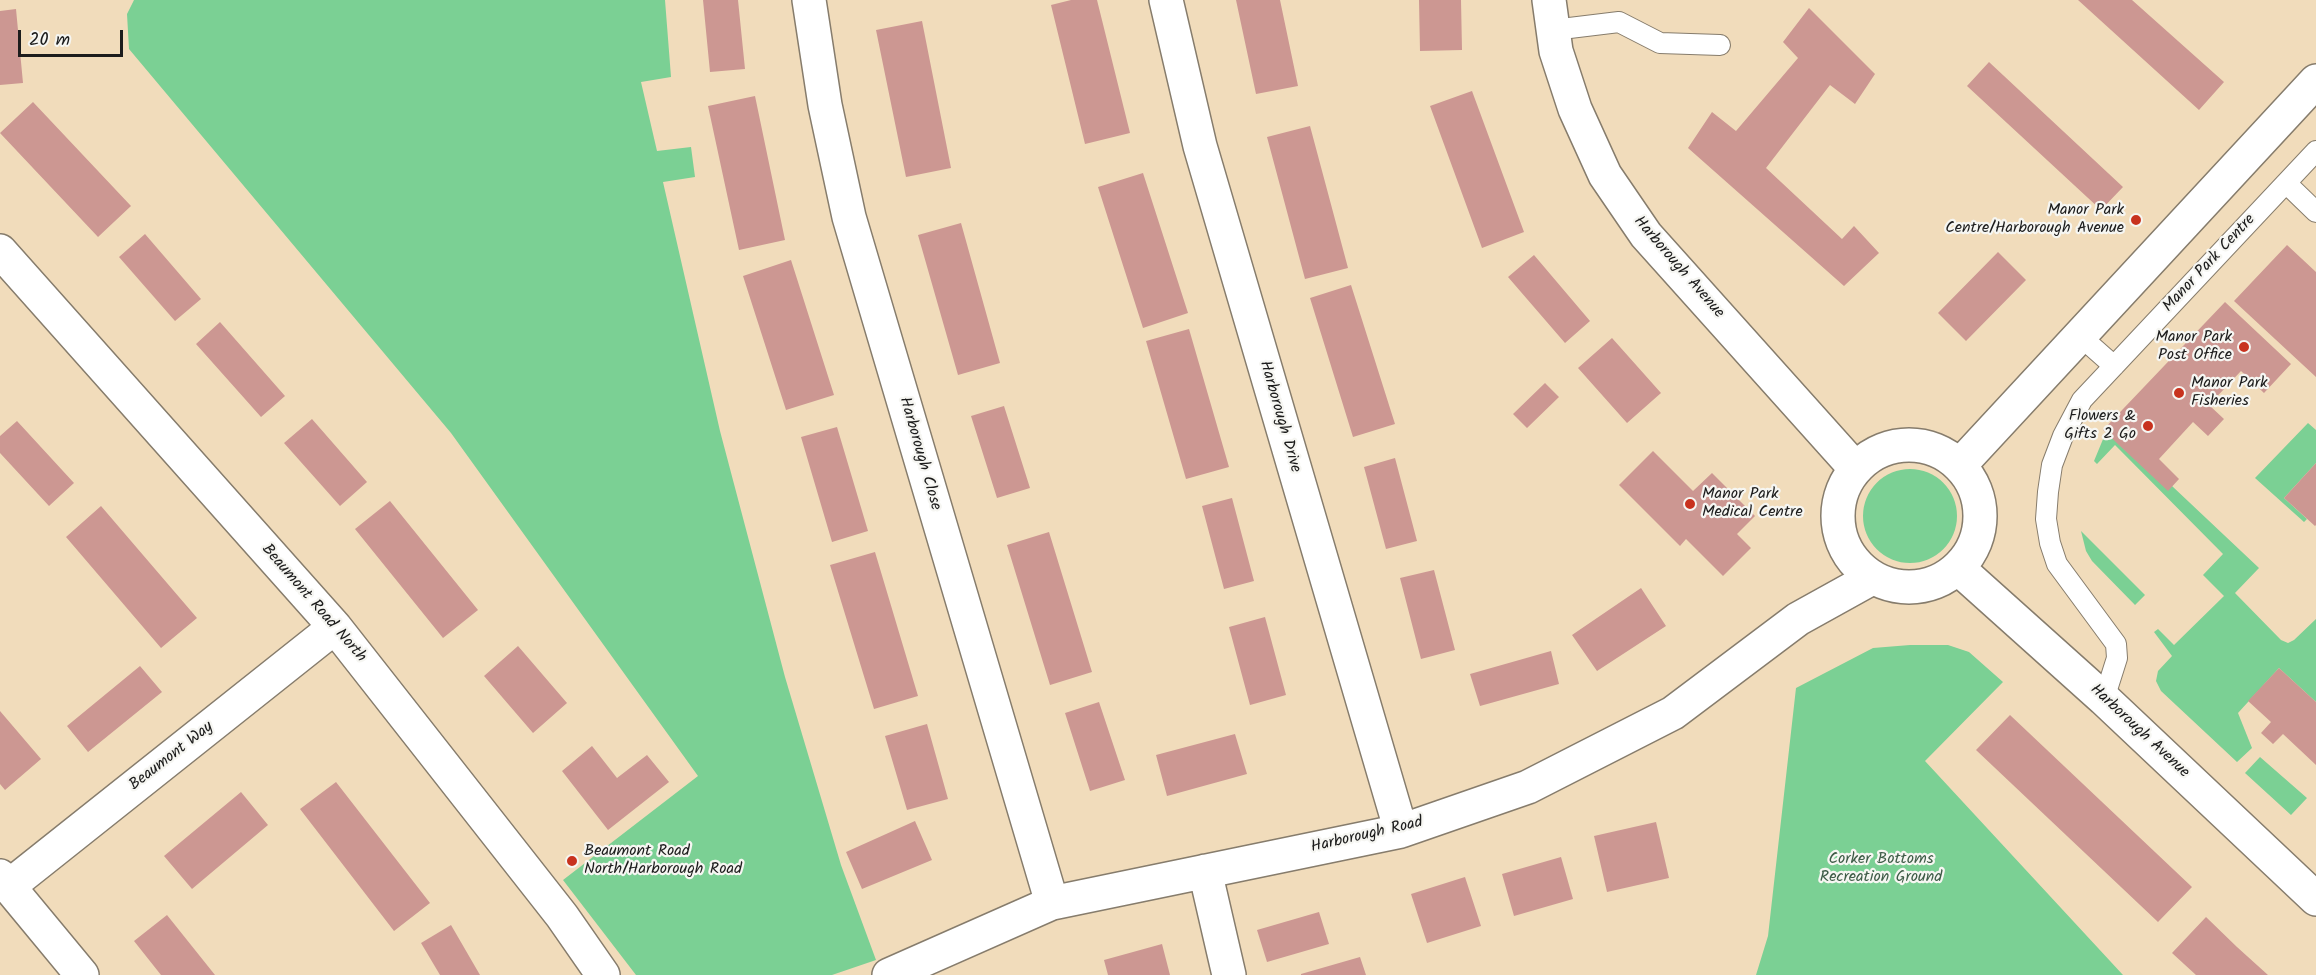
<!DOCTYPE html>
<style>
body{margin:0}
#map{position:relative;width:2316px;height:975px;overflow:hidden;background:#f1dcbb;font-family:Kalam,sans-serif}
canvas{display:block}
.scale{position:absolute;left:18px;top:30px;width:105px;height:27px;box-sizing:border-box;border:3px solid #1c1c1c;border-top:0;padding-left:8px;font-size:18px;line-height:21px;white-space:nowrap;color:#1c1c1c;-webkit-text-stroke:4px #f6f6f2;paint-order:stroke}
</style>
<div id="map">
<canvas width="2316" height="975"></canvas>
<div class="scale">20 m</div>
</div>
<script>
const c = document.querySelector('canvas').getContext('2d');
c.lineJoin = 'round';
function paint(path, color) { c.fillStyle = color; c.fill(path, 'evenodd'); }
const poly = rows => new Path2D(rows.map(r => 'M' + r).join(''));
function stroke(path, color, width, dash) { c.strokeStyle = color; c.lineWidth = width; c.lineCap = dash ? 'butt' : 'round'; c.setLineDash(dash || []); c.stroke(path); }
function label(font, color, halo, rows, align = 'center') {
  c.font = font + ' Kalam,sans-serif'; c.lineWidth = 4.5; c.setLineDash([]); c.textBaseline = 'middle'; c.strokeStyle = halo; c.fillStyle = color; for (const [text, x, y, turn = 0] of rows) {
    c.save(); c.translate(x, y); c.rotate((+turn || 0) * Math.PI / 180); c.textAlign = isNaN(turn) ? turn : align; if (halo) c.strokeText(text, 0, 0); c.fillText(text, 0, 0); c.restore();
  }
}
paint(poly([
 [134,0,665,0,671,77,641,82,657,151,691,147,695,177,663,182,720,431,785,677,841,865,876,960,832,975,636,975,563,880,698,776,451,433,129,49,127,14],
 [2308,423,2316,430,2316,463,2284,498,2307,519,2304,522,2255,478],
 [2106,432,2172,486,2259,568,2235,593,2281,640,2288,643,2294,640,2316,619,2316,702,2279,668,2238,713,2252,748,2237,762,2161,691,2156,681,2158,671,2172,656,2154,632,2158,629,2174,645,2224,596,2203,575,2223,554,2115,445,2097,464,2094,461],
 '1863 516a47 47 0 1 1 94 0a47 47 0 1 1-94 0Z',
 [2081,531,2145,595,2135,605,2092,561,2086,551],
 [1910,645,1948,645,1969,652,2003,682,1925,761,2123,975,1756,975,1768,936,1796,688,1873,648],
 [2260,757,2307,798,2291,815,2245,773]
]), '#7bd094');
paint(poly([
 [703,0,738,0,745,69,710,72],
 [1071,0,1097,0,1130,133,1085,144,1051,5],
 [1236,0,1280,0,1298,86,1256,94],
 [1419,0,1461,0,1462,50,1420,51],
 [2078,0,2132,0,2224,82,2199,110],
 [1809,8,1875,74,1855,104,1830,85,1766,168,1842,239,1854,226,1879,253,1844,286,1688,148,1712,112,1736,131,1798,58,1783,42],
 [16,9,23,83,0,85,0,11],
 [922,21,951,168,906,177,876,30],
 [1989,62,2123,187,2101,210,1967,86],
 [1472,91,1524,232,1482,248,1430,106],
 [755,96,785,240,739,250,708,106],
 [33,102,131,206,98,237,0,133],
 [1310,126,1348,268,1305,279,1267,137],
 [1143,173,1188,313,1143,328,1098,187],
 [961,223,1000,363,958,375,918,235],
 [145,234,201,299,175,321,119,257],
 [2287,245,2316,272,2316,377,2234,301],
 [1998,252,2026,280,1966,341,1938,313],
 [1534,255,1590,321,1565,343,1508,277],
 [791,260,834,395,786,410,743,276],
 [1351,285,1395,424,1353,437,1310,298],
 [2225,302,2291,364,2264,393,2241,371,2209,405,2224,419,2208,436,2193,422,2159,459,2179,479,2168,491,2103,430],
 [220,322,285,396,261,417,196,344],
 [1189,329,1229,467,1186,479,1146,341],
 [1612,338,1661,393,1627,423,1578,368],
 [1545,383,1559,397,1527,428,1513,414],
 [1004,406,1030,488,997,498,971,416],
 [312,419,367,482,340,506,284,443],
 [17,421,74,483,49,506,0,453,0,436],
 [837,427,868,531,832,542,801,437],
 [1653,451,1693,491,1712,473,1755,516,1737,534,1751,548,1723,576,1686,539,1680,546,1619,485],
 [1395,458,1417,541,1386,549,1364,467],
 [2316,463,2316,525,2315,526,2284,498],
 [1232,498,1254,581,1224,589,1202,506],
 [390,501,478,610,443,638,355,529],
 [101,506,197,618,161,648,66,537],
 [1049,532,1092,672,1050,685,1007,545],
 [875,552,918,696,874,709,830,565],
 [1434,570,1455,650,1421,659,1400,578],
 [1641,588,1666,626,1597,671,1572,635],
 [1265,617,1286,695,1250,705,1229,627],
 [518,646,567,703,533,733,484,676],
 [1551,651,1559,684,1480,706,1470,674],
 [140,666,162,692,88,752,67,726],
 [2279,668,2316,702,2316,765,2283,734,2273,744,2261,733,2271,722,2248,701],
 [1099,702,1125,780,1090,791,1065,713],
 [0,711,41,759,5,790,0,784],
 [2010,715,2192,887,2158,922,1976,750],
 [927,724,948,799,907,810,885,736],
 [1235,734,1247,774,1167,796,1156,755],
 [592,746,617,778,647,755,669,782,608,830,562,771],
 [336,782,430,903,394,931,300,809],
 [241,792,268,825,192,889,164,856],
 [915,821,932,860,862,889,846,852],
 [1656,822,1669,878,1607,892,1594,836],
 [1561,857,1573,899,1514,916,1502,874],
 [1465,877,1481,926,1427,943,1411,894],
 [1319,912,1329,944,1267,962,1257,930],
 [167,915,215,975,161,975,134,941],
 [2206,917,2237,947,2268,975,2196,975,2172,953],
 [451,925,480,975,440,975,421,943],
 [1162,944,1170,975,1108,975,1104,960],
 [1360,957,1366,975,1301,975,1301,974]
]), '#cc9792');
const lane = poly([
 [1553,30,1619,22,1660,43,1720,45],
 [2286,183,2316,212],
 [2079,335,2114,366],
 [2104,699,2117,658,2116,644,2057,564,2050,543,2046,519,2048,492,2052,465,2063,436,2082,400,2316,151]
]);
const street = poly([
 [809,0,825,105,849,217,1052,903],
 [1166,0,1200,146,1401,831],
 [0,251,335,627,562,916,603,975],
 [1960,465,2316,81],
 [1205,871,1229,975],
 [0,876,82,975],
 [8,887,335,627],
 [889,975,1052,903,1401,831,1528,787,1673,713,1798,619,1872,578]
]);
const secondary = poly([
 [1549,0,1556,51,1575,109,1605,175,1646,235,1855,468],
 '1838 516a71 71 0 1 1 142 0a71 71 0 1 1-142 0Z',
 [1959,569,2104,699,2316,899]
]);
stroke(lane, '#867c6c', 22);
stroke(street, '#867c6c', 36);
stroke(secondary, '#867c6c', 36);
stroke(lane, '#fff', 20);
stroke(street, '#fff', 33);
stroke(secondary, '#fff', 33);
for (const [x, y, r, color] of [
 [2136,220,6,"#c8321e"],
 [2244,347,6,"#c8321e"],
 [2179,393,6,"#c8321e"],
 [2148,426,6,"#c8321e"],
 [1690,504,6,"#c8321e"],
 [572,861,6,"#c8321e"]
]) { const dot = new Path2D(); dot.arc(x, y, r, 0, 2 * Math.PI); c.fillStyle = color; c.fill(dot); stroke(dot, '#f6f6f2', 2); }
label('16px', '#1c1c1c', '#f6f6f2', [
 ["Manor Park",2124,211],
 ["Centre/Harborough Avenue",2124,229],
 ["Manor Park",2232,338],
 ["Post Office",2232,356],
 ["Manor Park",2191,384,"left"],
 ["Fisheries",2191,402,"left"],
 ["Flowers &",2136,417],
 ["Gifts 2 Go",2136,435],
 ["Manor Park",1702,495,"left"],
 ["Medical Centre",1702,513,"left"],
 ["Beaumont Road",584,852,"left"],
 ["North/Harborough Road",584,870,"left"]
], 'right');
label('16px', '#1c1c1c', '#f6f6f2', [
 ["Manor Park Centre",2210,264,-47],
 ["Harborough Avenue",1678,268,49],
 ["Harborough Drive",1279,417,74],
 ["Harborough Close",919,454,74],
 ["Beaumont Road North",313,604,49],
 ["Harborough Avenue",2139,732,43],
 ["Beaumont Way",172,757,-38],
 ["Harborough Road",1367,836,-13]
]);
label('16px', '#3d5b46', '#f6f6f2', [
 ["Corker Bottoms",1881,860],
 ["Recreation Ground",1881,878]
]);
</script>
